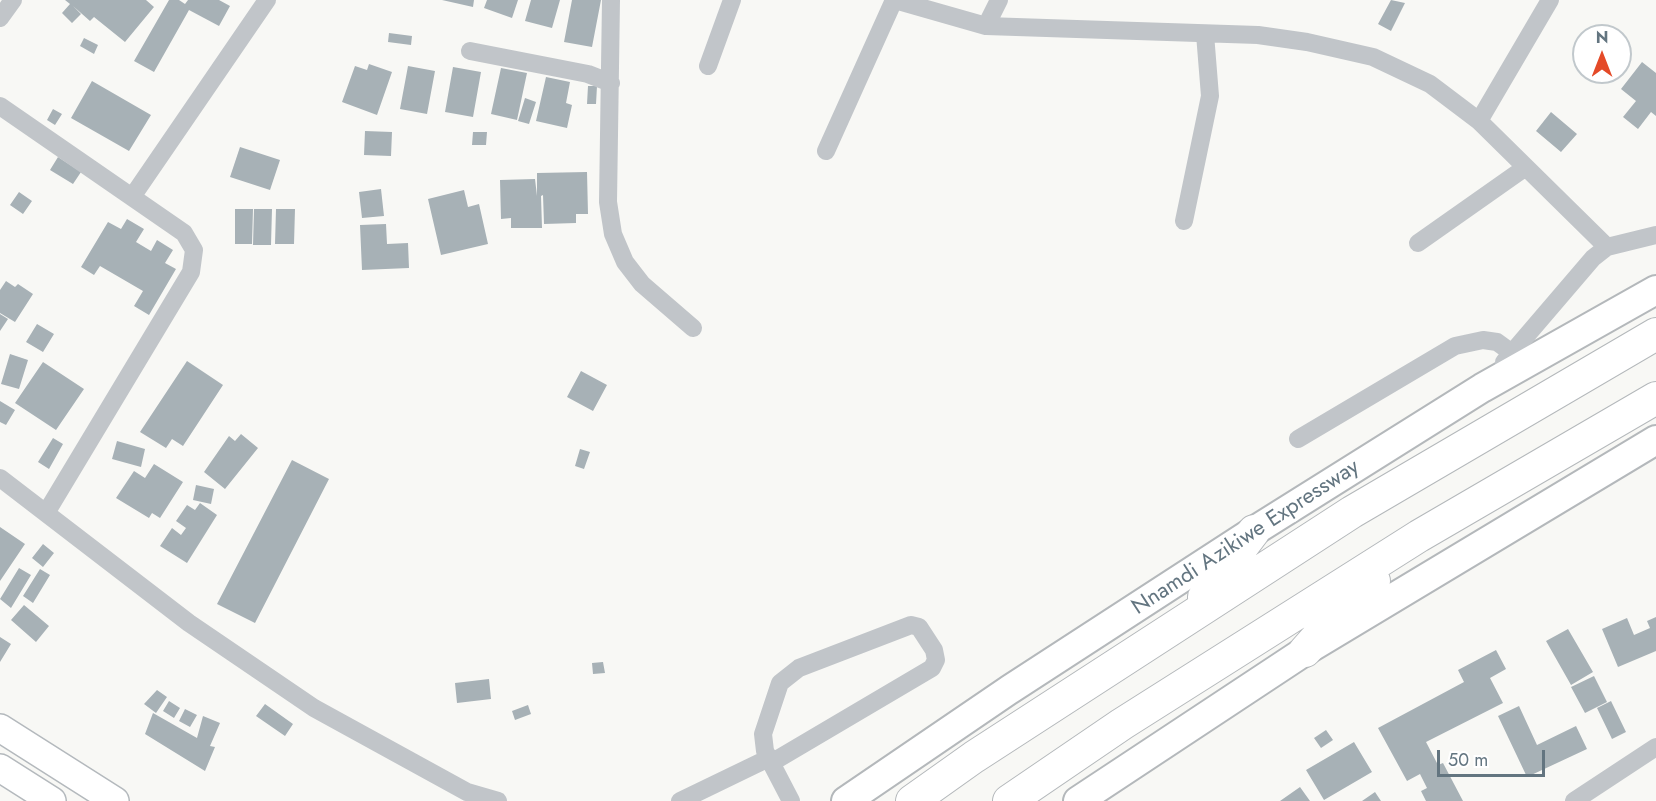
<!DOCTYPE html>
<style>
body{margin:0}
#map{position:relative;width:1656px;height:801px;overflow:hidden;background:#f8f8f5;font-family:Jost,sans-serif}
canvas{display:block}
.north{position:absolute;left:1572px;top:24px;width:60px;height:60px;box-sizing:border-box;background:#fff;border:2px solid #c1c8cc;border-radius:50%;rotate:0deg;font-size:16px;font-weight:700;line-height:24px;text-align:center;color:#637580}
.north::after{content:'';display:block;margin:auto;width:21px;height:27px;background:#e44a28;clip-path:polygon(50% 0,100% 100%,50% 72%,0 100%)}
.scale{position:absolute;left:1437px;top:750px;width:108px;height:27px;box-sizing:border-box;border:3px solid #637580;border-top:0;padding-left:8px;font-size:18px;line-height:21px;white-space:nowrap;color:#637580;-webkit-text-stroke:4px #fff;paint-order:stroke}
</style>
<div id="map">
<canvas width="1656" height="801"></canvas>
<div class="north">N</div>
<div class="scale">50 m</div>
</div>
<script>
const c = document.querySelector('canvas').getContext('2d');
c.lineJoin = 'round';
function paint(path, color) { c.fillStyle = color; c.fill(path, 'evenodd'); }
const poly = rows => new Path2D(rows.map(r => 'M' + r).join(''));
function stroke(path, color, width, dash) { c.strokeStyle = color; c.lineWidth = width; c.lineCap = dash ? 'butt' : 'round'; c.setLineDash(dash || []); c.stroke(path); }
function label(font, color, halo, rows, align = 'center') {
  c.font = font + ' Jost,sans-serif'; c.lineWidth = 6; c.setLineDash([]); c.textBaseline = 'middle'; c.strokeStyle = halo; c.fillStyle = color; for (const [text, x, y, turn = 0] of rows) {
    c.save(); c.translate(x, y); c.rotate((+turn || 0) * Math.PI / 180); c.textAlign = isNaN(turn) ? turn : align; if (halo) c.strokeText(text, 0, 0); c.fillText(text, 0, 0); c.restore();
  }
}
paint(poly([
 [65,0,146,0,154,7,125,42,94,17,90,21,73,6,81,14,72,23,62,13,70,4],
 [169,0,179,0,185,4,188,0,219,0,230,6,219,26,189,10,154,72,134,61],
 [442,0,474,0,473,7],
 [487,0,518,0,512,18,484,8],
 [531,0,560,0,552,28,525,21],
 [572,0,601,0,592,47,564,42],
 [1391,0,1405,3,1391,31,1378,24],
 [389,33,412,36,411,45,388,42],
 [84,38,98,45,94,54,80,46],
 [1642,62,1656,73,1656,116,1651,112,1638,129,1623,117,1636,101,1621,89],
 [369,64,392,72,377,115,342,102,355,66,367,70],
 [408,66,435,71,427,114,400,109],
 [453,67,481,72,473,117,445,112],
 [501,68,527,73,517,120,491,114],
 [546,77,570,82,566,103,572,105,567,128,536,121],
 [92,81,151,115,129,151,71,118],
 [588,86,597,86,596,104,587,104],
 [525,98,536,102,529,124,518,121],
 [53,109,62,114,55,125,47,120],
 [1551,112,1577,134,1561,152,1536,131],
 [365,131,392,132,391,156,364,155],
 [473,132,487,132,486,145,472,145],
 [240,147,280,160,270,190,230,177],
 [58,157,81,172,73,184,50,170],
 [587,172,588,214,576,214,576,223,544,224,543,195,541,196,542,228,511,228,511,218,501,219,500,180,535,179,537,196,537,173],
 [381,189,384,216,362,218,359,192],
 [464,190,468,207,479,204,488,244,441,255,428,199],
 [19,192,32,201,23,214,10,205],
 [235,209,253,209,252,244,235,244],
 [254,209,272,209,271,245,253,245],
 [276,209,295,209,294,244,275,244],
 [127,219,144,229,136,242,151,251,157,240,173,250,165,263,176,269,149,315,134,306,143,291,100,266,94,275,81,267,108,222,121,229],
 [386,224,387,244,408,243,409,268,362,270,360,225],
 [6,281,15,287,18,284,33,294,15,322,0,313,0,290],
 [0,314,8,319,0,331],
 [37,324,54,334,43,352,26,342],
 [10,354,28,360,19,389,1,384],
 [187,361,223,385,183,446,172,439,166,448,140,432],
 [43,362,84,389,56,430,15,403],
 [581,371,607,385,593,411,567,397],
 [0,401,15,410,6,425,0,422],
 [241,434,258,448,225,489,204,472,229,436,235,441],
 [53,438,63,444,49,469,38,462],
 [117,441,145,449,141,467,112,459],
 [580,449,590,452,584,469,575,466],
 [292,460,329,479,255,623,217,604],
 [154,464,183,482,160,518,152,513,149,518,116,498,134,471,145,478],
 [196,485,214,489,211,504,193,500],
 [200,503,217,515,187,563,160,546,172,528,181,535,186,528,176,521,187,505,195,510],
 [0,527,25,544,0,581],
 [43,544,54,553,43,567,32,558],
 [19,568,31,575,11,608,0,599],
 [40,569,50,575,33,603,23,596],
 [24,605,49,626,36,642,11,620],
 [1656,617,1656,651,1618,667,1602,629,1627,618,1634,635,1650,628,1647,621],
 [1568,629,1593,672,1571,685,1546,641],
 [0,637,11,644,0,662],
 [1496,650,1506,669,1490,678,1503,703,1426,742,1438,765,1443,763,1463,801,1426,801,1421,791,1427,788,1420,774,1407,781,1378,728,1464,682,1458,670],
 [603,662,605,673,593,674,592,663],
 [1594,676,1607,702,1585,713,1571,687],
 [489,679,491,699,457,703,455,683],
 [157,690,167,697,156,713,144,704],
 [169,701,180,708,174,718,163,711],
 [1611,701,1626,732,1612,739,1597,708],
 [265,704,293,724,285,736,256,716],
 [528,705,531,714,515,720,512,711],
 [1519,706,1537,745,1576,726,1587,749,1527,777,1498,716],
 [185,709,197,715,190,727,179,721],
 [153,713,197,738,203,716,220,723,210,746,215,747,205,771,145,734],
 [1326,730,1333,740,1321,748,1314,738],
 [1354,742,1372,772,1324,800,1306,770],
 [1300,787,1310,801,1280,801],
 [1375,792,1381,801,1362,801]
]), '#a7b1b6');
const primary = poly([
 [0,728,115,801],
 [0,768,52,801]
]);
const trunk = poly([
 [846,801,1009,690,1254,531,1482,388,1656,290],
 [1078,801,1305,651,1656,440]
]);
const motorway = poly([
 [1204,597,1254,531],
 [1305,651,1329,624,1374,581],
 [912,801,974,757,1352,512,1656,334],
 [1009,801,1122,724,1419,536,1656,398]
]);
stroke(primary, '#b4b9bd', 30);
stroke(trunk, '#b4b8bb', 32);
stroke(motorway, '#b4b8bb', 34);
stroke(poly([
 [611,0,608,202,613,234,625,262,642,284,693,328],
 [895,0,986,26,1258,35,1307,42,1373,57,1430,84,1479,121,1607,247],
 [0,18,13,0],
 [986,26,999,0],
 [470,51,588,74,611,83],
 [708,66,732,0],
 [0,106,184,233,194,250,191,272,46,513],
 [1479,121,1550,0],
 [826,151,894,0],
 [132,197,267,0],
 [1184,221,1210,96,1205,34],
 [1418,243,1526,167],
 [1504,362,1593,258,1607,247,1656,235],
 [1298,439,1455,346,1483,340,1497,342,1512,353],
 [0,478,189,623,314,708,467,792,498,801],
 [771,763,932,668,936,660,934,650,919,627,911,625,799,668,780,683,763,734,765,751,791,801],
 [680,801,769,758],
 [1574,801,1656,747]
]), '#c1c5c9', 18);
stroke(primary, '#fff', 27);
stroke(trunk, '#fff', 28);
stroke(motorway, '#fff', 32);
label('22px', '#637580', '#fff', [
 ["Nnamdi Azikiwe Expressway",1246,538,-33]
]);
</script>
